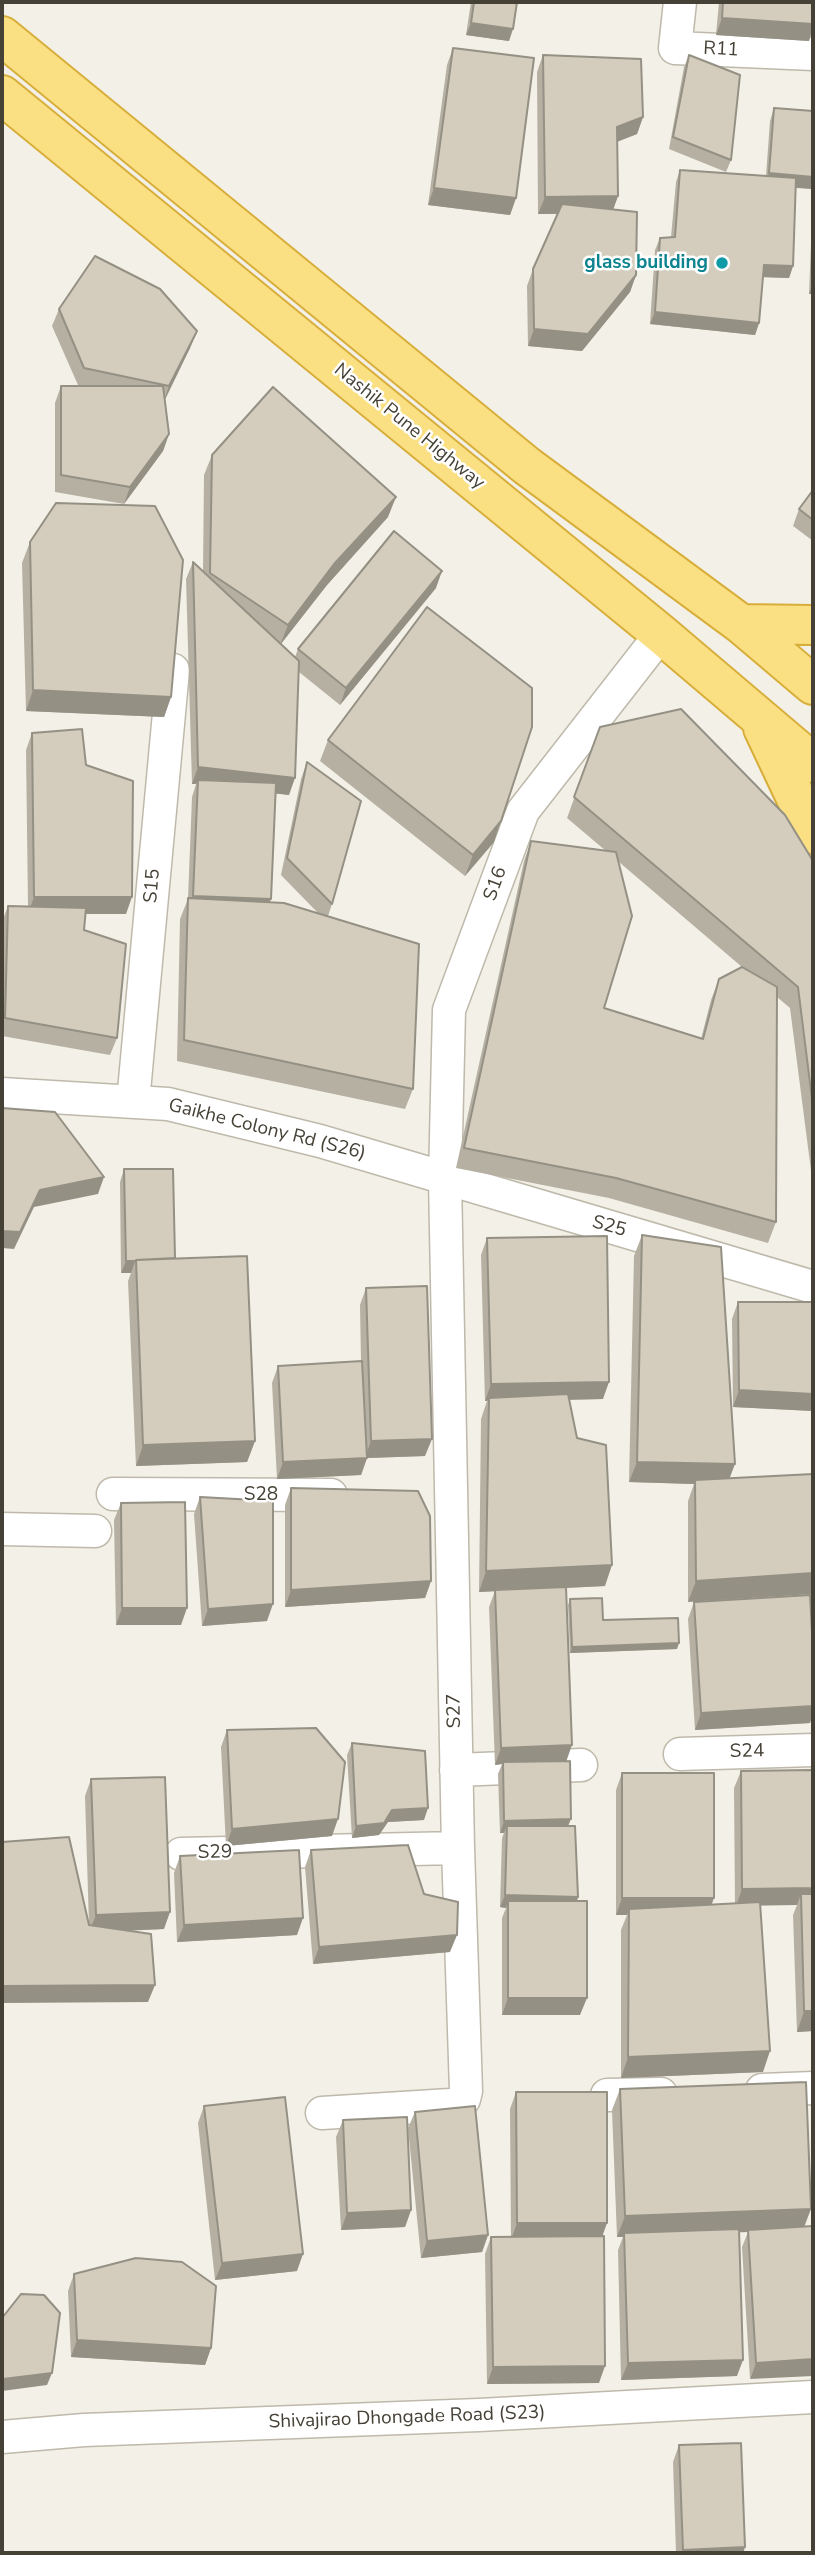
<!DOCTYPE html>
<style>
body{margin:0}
#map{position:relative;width:815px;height:2555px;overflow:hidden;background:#f3f0e7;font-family:"Nunito Sans",sans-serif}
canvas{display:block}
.frame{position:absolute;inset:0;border:4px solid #464136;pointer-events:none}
</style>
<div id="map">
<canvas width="815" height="2555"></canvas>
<div class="frame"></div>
</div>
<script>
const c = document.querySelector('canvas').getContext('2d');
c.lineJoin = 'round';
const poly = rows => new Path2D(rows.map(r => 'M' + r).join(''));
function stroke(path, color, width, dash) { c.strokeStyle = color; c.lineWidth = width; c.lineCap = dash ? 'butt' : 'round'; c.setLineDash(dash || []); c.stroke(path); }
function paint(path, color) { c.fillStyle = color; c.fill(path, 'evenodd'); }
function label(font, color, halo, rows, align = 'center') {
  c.font = font + ' "Nunito Sans",sans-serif'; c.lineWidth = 5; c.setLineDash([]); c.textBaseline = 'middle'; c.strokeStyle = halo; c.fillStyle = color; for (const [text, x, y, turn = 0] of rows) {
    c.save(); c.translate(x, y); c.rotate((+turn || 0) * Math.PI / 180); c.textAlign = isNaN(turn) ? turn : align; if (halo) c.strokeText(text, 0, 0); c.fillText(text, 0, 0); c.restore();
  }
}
const minor = poly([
 [680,2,675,48,813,54],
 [2,1094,168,1104,320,1141,813,1287],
 [133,1102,173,670],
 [113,1494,331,1495],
 [2,1529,95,1531],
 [680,1754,813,1750],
 [456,1770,581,1765],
 [181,1854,458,1848],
 [762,2090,813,2088],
 [607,2095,661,2094],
 [322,2113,450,2105,458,2104,464,2099,466,2091,458,1848,445,1179,449,1010,523,811,661,634],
 [2,2437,84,2430,479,2415,813,2397]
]);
const trunk = poly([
 [2,36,527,466,741,624,813,685],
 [2,95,661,634,813,763],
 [741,624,813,625],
 [763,728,813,834]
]);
stroke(minor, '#beb9aa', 35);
stroke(trunk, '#d8ae3b', 42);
stroke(minor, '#fff', 32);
stroke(trunk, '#fae082', 38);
paint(poly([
 [471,2,517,2,509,41,466,35],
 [719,2,813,2,809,41,716,35],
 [453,48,516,198,510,215,428,205,447,65],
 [543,55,643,117,637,134,617,142,618,196,613,209,636,275,630,292,582,351,528,346,527,286,533,269,558,214,538,214,537,72],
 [689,55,731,160,726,172,669,149,684,67],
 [774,108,813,111,813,189,795,188,793,266,789,278,763,277,759,323,755,335,650,324,655,250,660,238,671,237,676,182,680,170,766,176,770,121],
 [813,216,813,294,809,294,812,219],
 [59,309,197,331,190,348,165,400,169,434,163,451,124,504,55,492,55,403,61,386,83,386,78,385,52,326],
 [212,455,388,517,327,585,281,644,295,657,298,649,436,588,340,705,299,672,289,795,275,793,270,902,318,913,281,875,301,779,307,762,332,904,328,916,413,1089,405,1109,177,1061,180,919,188,899,192,797,196,784,192,784,186,579,193,562,203,571,204,475],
 [813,490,813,541,793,526,799,509],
 [30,542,171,697,164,717,26,711,22,563],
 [600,727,813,861,813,1186,790,1008,777,997,776,1222,768,1243,609,1198,456,1168,524,861,531,841,606,851,567,818],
 [619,862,742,967,719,979,711,1000,701,1039,604,1008],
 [32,733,86,765,126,914,86,914,84,930,117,1038,110,1055,2,1036,2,922,8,906,28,906,26,750],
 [328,740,494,842,465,876,320,761],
 [124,1169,175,1258,255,1441,247,1462,136,1466,128,1281,131,1273,121,1273,120,1182],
 [642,1235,729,1478,813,1474,688,1602,688,1501,694,1484,629,1482,634,1256],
 [487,1238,603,1399,569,1400,605,1586,566,1588,567,1761,568,1826,578,1897,577,1901,580,2015,502,2015,502,1918,506,1908,500,1907,502,1838,504,1833,500,1833,498,1774,502,1764,495,1765,489,1607,495,1591,479,1592,481,1419,487,1401,485,1401,481,1255],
 [366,1288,425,1456,367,1458,361,1475,277,1479,272,1383,278,1366,361,1361,360,1305],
 [738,1302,813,1302,813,1411,733,1407,732,1319],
 [291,1488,431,1581,425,1598,285,1607,285,1505],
 [200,1497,267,1621,202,1626,194,1514],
 [121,1503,181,1625,116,1625,114,1520],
 [570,1599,603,1620,677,1649,570,1653,568,1605],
 [694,1602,810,1723,695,1730,688,1619],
 [227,1730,332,1836,226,1846,221,1747],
 [352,1743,424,1820,388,1822,379,1835,352,1838,347,1755],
 [813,1770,813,2031,797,2032,793,1915,797,1905,760,1905,763,2072,621,2078,621,1930,627,1915,616,1915,616,1790,622,1773,712,1905,735,1904,734,1788,741,1771],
 [91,1779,164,1929,125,1931,148,2002,89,1925,85,1796],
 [311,1850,424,1894,450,1952,313,1964,305,1867],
 [180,1856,297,1935,177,1942,174,1873],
 [620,2089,804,2227,813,2226,750,2379,742,2247,748,2232,739,2232,737,2376,621,2380,618,2250,623,2237,617,2237,612,2110],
 [516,2092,602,2236,599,2383,487,2384,485,2254,491,2237,511,2237,510,2109],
 [204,2106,297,2271,215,2280,198,2123],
 [415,2112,488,2235,482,2252,421,2258,408,2128],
 [343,2120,411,2210,405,2227,341,2230,336,2137],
 [74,2274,211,2348,205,2365,71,2357,68,2291],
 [679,2445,745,2547,743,2553,676,2553,673,2462]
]), '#b6b0a3');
paint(poly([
 [722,18,813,24,813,28,809,41,716,35],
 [471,23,513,29,509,41,466,35],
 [643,117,637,134,611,144,617,127],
 [769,173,813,177,813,189,765,185],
 [434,188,516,198,510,215,428,205],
 [618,196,612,213,538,214,545,197],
 [764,265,793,266,789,278,759,277],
 [636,275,630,292,582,351,528,346,534,329],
 [813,283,813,294,809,294],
 [655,312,759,323,755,335,650,324],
 [197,331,190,348,163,403,169,386],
 [169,434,163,451,124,504,130,487],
 [396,497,388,517,327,585,280,645,288,625,334,564],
 [442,571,436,588,340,705,346,688],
 [33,690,171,697,164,717,26,711],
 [198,767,295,778,289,795,198,785,198,780,196,784,192,784],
 [501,821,494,842,465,876,473,855],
 [193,896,271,899,265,916,187,913],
 [34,897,132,897,126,914,28,914],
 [104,1177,98,1194,34,1207,14,1249,2,1248,2,1231,40,1190],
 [126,1261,135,1261,131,1273,121,1273],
 [609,1382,603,1399,489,1401,489,1398,487,1401,485,1401,491,1384],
 [739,1390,813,1394,813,1411,733,1407],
 [432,1439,425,1456,367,1458,361,1475,277,1479,283,1462,365,1458,371,1441],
 [255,1441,247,1462,136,1466,143,1445],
 [637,1462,735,1464,727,1485,695,1480,694,1484,629,1482],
 [612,1565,605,1586,479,1592,486,1571],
 [813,1573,813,1594,688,1602,696,1581],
 [431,1581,425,1598,285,1607,291,1590],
 [273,1604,267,1621,202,1626,208,1609],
 [122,1608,187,1608,181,1625,116,1625],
 [679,1643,677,1649,570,1653,572,1647],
 [813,1706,813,1715,810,1723,695,1730,701,1713],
 [572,1745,566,1762,503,1762,502,1764,495,1765,501,1748],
 [428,1808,424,1820,388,1822,379,1835,352,1838,356,1826,392,1810],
 [338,1819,332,1836,226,1846,232,1829],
 [571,1819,566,1831,507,1826,504,1833,500,1833,504,1821],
 [813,1888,813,1905,801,1894,797,1905,736,1906,742,1889],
 [505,1895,578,1897,574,1909,508,1901,506,1908,500,1907],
 [622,1898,714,1898,708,1915,629,1909,627,1915,616,1915],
 [170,1912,164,1929,89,1932,96,1915],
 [303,1918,297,1935,177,1942,184,1925],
 [457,1935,450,1952,313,1964,319,1947],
 [155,1985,148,2002,2,2003,2,1986],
 [508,1998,587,1998,580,2015,502,2015],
 [804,2011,813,2011,813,2031,797,2032],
 [770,2051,763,2072,621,2078,628,2057],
 [811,2209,803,2230,748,2230,748,2232,624,2237,624,2233,623,2237,617,2237,625,2216],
 [411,2210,405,2227,341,2230,347,2213],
 [517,2223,607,2223,601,2240,511,2240],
 [488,2235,482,2252,421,2258,427,2241],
 [303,2254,297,2271,215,2280,222,2263],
 [77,2340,211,2348,205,2365,71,2357],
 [813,2359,813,2376,750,2379,756,2363],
 [743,2360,737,2376,621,2380,628,2363],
 [605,2366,599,2383,487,2384,493,2367],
 [52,2373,47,2385,2,2391,2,2384,3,2379],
 [745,2547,743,2553,681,2553,683,2550]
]), '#949084');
const building = poly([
 [474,2,517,2,513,29,471,23,474,2],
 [723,2,813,2,813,24,722,18,723,2],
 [453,48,534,58,516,198,434,188,453,48],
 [543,55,641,59,643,117,617,127,618,196,545,197,543,55],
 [689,55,740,75,731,160,673,137,689,55],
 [774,108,813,111,813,177,769,173,774,108],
 [680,170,796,178,793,266,764,265,759,323,655,312,660,238,675,237,680,170],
 [562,204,637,212,636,275,588,334,534,329,533,269,562,204],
 [95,256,160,289,197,331,169,386,84,368,59,309,95,256],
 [61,386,163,386,169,434,130,487,61,475,61,386],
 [273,387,396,497,334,564,288,625,210,573,212,455,273,387],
 [813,490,813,520,799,509,813,490],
 [56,503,155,506,183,560,171,697,33,690,30,542,56,503],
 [394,531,442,571,346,688,298,649,394,531],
 [193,562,299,661,295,778,198,767,193,562],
 [427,607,532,688,532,727,501,821,473,855,328,740,427,607],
 [681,709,785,815,813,861,813,1107,798,987,574,797,600,727,681,709],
 [82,729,86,765,133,781,132,897,34,897,32,733,82,729],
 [307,762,361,801,332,904,287,858,307,762],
 [198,780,276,783,271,899,193,896,198,780],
 [531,841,616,852,632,916,604,1008,703,1039,719,979,742,967,777,987,776,1222,616,1178,464,1148,531,841],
 [188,898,284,903,419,944,413,1089,184,1040,188,898],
 [8,906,86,908,84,930,126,944,117,1038,5,1018,8,906],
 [2,1108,55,1112,104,1177,40,1190,20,1232,2,1231,2,1108],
 [124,1169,173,1169,175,1258,136,1260,136,1261,126,1261,124,1169],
 [642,1235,721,1247,735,1464,637,1462,642,1235],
 [607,1236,609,1382,491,1384,487,1238,607,1236],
 [247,1256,255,1441,143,1445,136,1260,247,1256],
 [427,1286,432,1439,371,1441,366,1288,427,1286],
 [738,1302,813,1302,813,1394,739,1390,738,1302],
 [362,1361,367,1458,283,1462,278,1366,362,1361],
 [568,1394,577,1438,606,1445,612,1565,486,1571,489,1398,568,1394],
 [813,1474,813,1573,696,1581,695,1480,813,1474],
 [291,1488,418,1491,430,1516,431,1581,291,1590,291,1488],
 [200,1497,273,1501,273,1604,208,1609,200,1497],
 [185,1502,187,1608,122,1608,121,1503,185,1502],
 [566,1587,572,1745,501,1748,495,1590,566,1587],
 [810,1595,813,1651,813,1706,701,1713,694,1602,810,1595],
 [602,1598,603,1620,678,1618,679,1643,572,1647,570,1599,602,1598],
 [316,1728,345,1762,338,1819,232,1829,227,1730,316,1728],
 [352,1743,425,1751,428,1808,392,1810,384,1823,356,1826,352,1743],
 [570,1761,571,1819,504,1821,503,1762,570,1761],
 [813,1770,813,1888,742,1889,741,1771,813,1770],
 [622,1773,714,1773,714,1898,622,1898,622,1773],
 [165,1777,170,1912,96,1915,91,1779,165,1777],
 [507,1826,575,1826,578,1897,505,1895,507,1826],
 [69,1837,89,1925,151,1934,155,1985,2,1986,2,1842,69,1837],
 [408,1845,424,1894,458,1902,457,1935,319,1947,311,1850,408,1845],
 [299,1850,303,1918,184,1925,180,1856,299,1850],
 [801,1894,813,1894,813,2011,804,2011,801,1894],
 [508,1901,587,1901,587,1998,508,1998,508,1901],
 [760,1902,770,2051,628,2057,629,1909,760,1902],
 [806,2082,811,2209,625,2216,620,2089,806,2082],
 [516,2092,607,2092,607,2223,517,2223,516,2092],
 [285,2097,303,2254,222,2263,204,2106,285,2097],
 [475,2106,488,2235,427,2241,415,2112,475,2106],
 [407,2117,411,2210,347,2213,343,2120,407,2117],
 [813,2226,813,2359,756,2363,748,2230,813,2226],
 [739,2229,743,2360,628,2363,624,2233,739,2229],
 [604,2236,605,2366,493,2367,491,2237,604,2236],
 [136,2258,182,2262,216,2286,211,2348,77,2340,74,2274,136,2258],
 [21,2294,44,2295,60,2313,52,2373,3,2379,2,2369,2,2318,21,2294],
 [741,2443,745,2547,683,2550,679,2445,741,2443]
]);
paint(building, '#d4cdbd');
stroke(building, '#949084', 2);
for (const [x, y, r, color] of [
 [722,263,7,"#0f9aa8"]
]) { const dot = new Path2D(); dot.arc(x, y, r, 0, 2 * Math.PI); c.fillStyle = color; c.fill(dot); stroke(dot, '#fff', 2.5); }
label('19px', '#464136', '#fff', [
 ["R11",721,50,3],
 ["Nashik Pune Highway",409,427,39],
 ["S16",496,884,-70],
 ["S15",153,886,-85],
 ["Gaikhe Colony Rd (S26)",267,1130,14],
 ["S25",609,1227,16],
 ["S28",261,1495],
 ["S27",455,1711,-91],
 ["S24",747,1752,-1],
 ["S29",215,1853,-1],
 ["Shivajirao Dhongade Road (S23)",407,2418,-2]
]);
label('bold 19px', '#0d838f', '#fff', [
 ["glass building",708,263]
], 'right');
</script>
